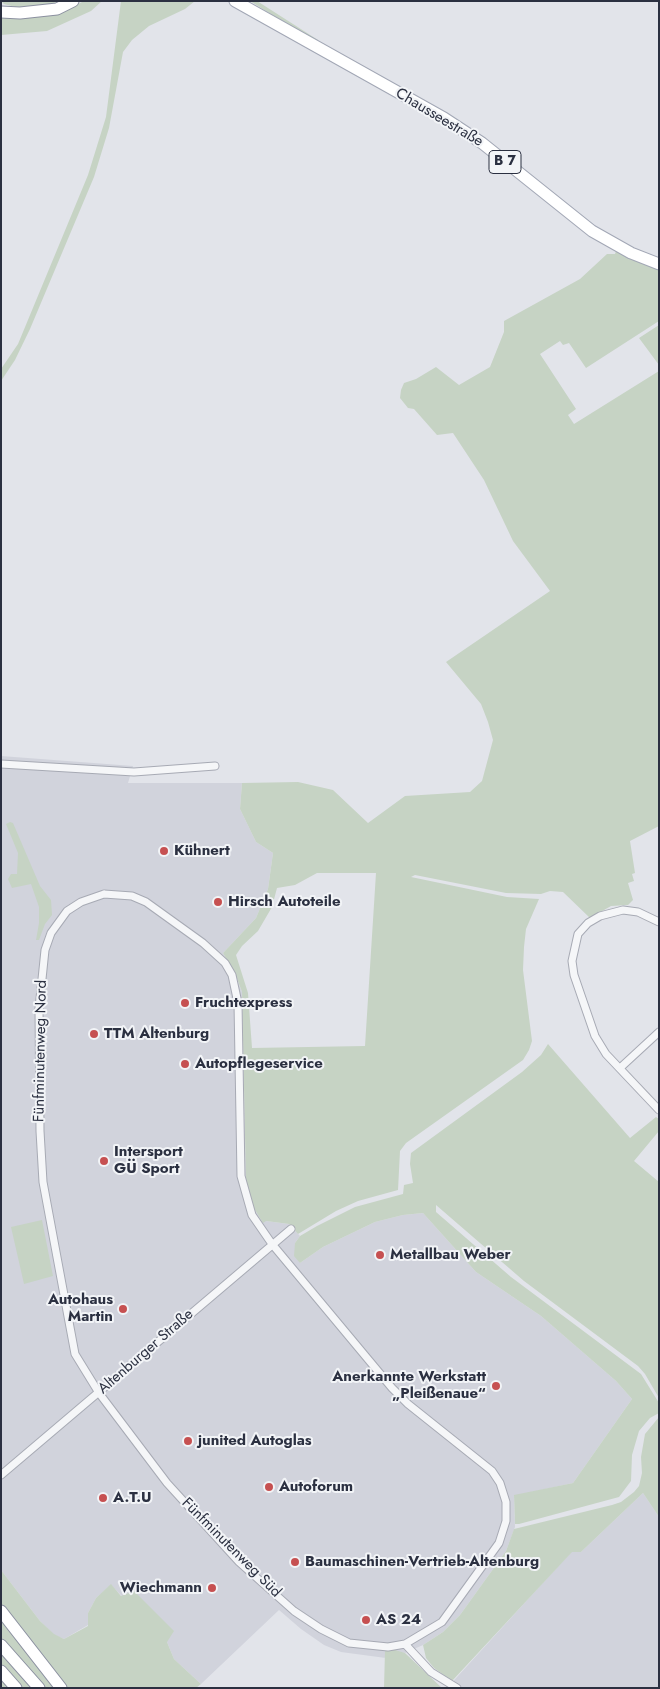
<!DOCTYPE html>
<meta charset="utf-8">
<style>
body{margin:0}
#map{position:relative;width:660px;height:1689px;overflow:hidden;background:#e2e4ea;font-family:Jost,sans-serif}
canvas{display:block}
.frame{position:absolute;inset:0;border:2px solid #2b3041;pointer-events:none}
</style>
<div id="map">
<canvas width="660" height="1689"></canvas>
<div class="frame"></div>
</div>
<script>
const c = document.querySelector('canvas').getContext('2d');
c.lineJoin = 'round';
function paint(path, color) { c.fillStyle = color; c.fill(path, 'evenodd'); }
const poly = rows => new Path2D(rows.map(r => 'M' + r).join(''));
function stroke(path, color, width, dash) { c.strokeStyle = color; c.lineWidth = width; c.lineCap = dash ? 'butt' : 'round'; c.setLineDash(dash || []); c.stroke(path); }
function label(font, color, halo, rows, align = 'center') {
  c.font = font + ' Jost,sans-serif'; c.lineWidth = 4; c.setLineDash([]); c.textBaseline = 'middle'; c.strokeStyle = halo; c.fillStyle = color; for (const [text, x, y, turn = 0] of rows) {
    c.save(); c.translate(x, y); c.rotate((+turn || 0) * Math.PI / 180); c.textAlign = isNaN(turn) ? turn : align; if (halo) c.strokeText(text, 0, 0); c.fillText(text, 0, 0); c.restore();
  }
}
paint(poly([
 [1,756,133,766,128,783,242,783,240,809,256,842,273,853,268,889,256,918,223,953,236,977,242,992,246,1183,266,1221,289,1224,300,1236,295,1243,300,1263,323,1247,375,1222,403,1215,423,1213,476,1272,541,1316,616,1381,632,1399,573,1483,514,1496,515,1527,506,1551,460,1615,443,1632,423,1645,405,1653,386,1651,386,1658,341,1652,324,1645,301,1629,279,1610,201,1684,174,1659,167,1642,111,1585,96,1598,88,1613,88,1625,64,1639,54,1635,40,1621,1,1570],
 [643,1493,659,1517,659,1688,447,1688,572,1551,581,1552]
]), '#d1d3dc');
paint(poly([
 [1,1,61,1,39,7,19,8,4,4],
 [84,1,102,1,91,11,47,31,1,35,1,17,41,17,60,13],
 [121,1,195,1,185,9,149,26,132,40,123,52,109,128,94,177,30,329,15,360,1,381,1,369,18,344,88,175,106,117],
 [250,1,257,1,318,40,317,43],
 [616,251,659,268,659,321,586,368,569,343,563,345,560,341,540,354,576,409,568,415,574,424,659,371,659,826,630,841,635,873,632,874,634,881,628,883,633,900,628,905,611,906,590,918,563,892,550,891,541,894,506,893,415,875,411,877,507,897,539,899,526,929,524,947,523,970,532,1041,529,1050,523,1060,406,1143,400,1151,398,1190,358,1201,336,1211,298,1234,289,1224,266,1221,263,1223,251,1203,246,1183,242,992,236,976,223,953,256,918,268,889,273,853,256,842,240,809,242,783,298,782,333,790,368,823,405,796,470,792,482,781,493,740,488,722,481,704,446,662,550,591,513,541,484,480,453,433,437,435,414,409,408,408,400,398,401,390,404,383,416,379,436,367,459,385,490,367,504,332,504,321,580,279,607,254,615,254],
 [317,873,376,873,365,1046,252,1048,248,993,236,955,242,946,258,931,272,907,277,888,295,885],
 [659,325,659,365,639,338],
 [10,822,13,823,40,886,51,900,52,915,45,924,39,940,36,940,39,923,39,907,31,884,12,888,8,879,11,874,17,874,18,853,6,824],
 [548,1044,630,1138,656,1117,659,1119,659,1131,634,1161,659,1182,659,1398,645,1374,638,1366,524,1281,436,1205,436,1212,511,1277,641,1374,659,1403,659,1413,650,1418,639,1431,632,1455,631,1481,619,1497,519,1524,515,1524,514,1495,573,1483,632,1399,616,1381,541,1316,476,1272,423,1213,403,1215,375,1222,323,1247,300,1263,294,1256,295,1243,300,1236,317,1226,355,1207,403,1194,404,1185,413,1183,410,1164,411,1153,522,1072,541,1055],
 [42,1220,53,1276,24,1284,11,1227],
 [659,1417,659,1517,643,1493,581,1552,572,1552,452,1681,434,1668,426,1658,423,1645,443,1632,460,1615,506,1551,514,1529,612,1505,621,1502,634,1492,639,1486,642,1473,641,1457,645,1434],
 [1,1570,40,1621,54,1634,64,1639,88,1626,88,1613,96,1598,111,1584,121,1596,134,1591,174,1631,167,1642,174,1659,201,1684,196,1688,1,1688],
 [395,1650,405,1653,442,1688,384,1688,385,1651]
]), '#c6d3c4');
const minor = poly([
 [1,764,134,772,215,766],
 [104,894,132,896,146,902,203,943,225,963,232,975,238,1003,241,1176,252,1215,272,1244,392,1388,408,1404,492,1471,500,1483,506,1502,506,1521,499,1543,442,1622,405,1644,388,1647,349,1643,321,1629,294,1611,239,1562,167,1483,99,1393,75,1354,43,1182,40,1131,39,1008,45,950,51,933,67,911,81,902,104,894],
 [659,922,638,912,623,910,600,916,588,923,578,934,572,961,574,975,595,1036,606,1054,659,1110],
 [620,1068,659,1032],
 [1,1475,291,1229],
 [405,1644,431,1672,457,1688]
]);
const primary = poly([
 [235,1,444,118,482,143,592,231,631,253,659,264]
]);
const trunk = poly([
 [1,12,20,13,57,9,73,1],
 [1,1611,61,1688],
 [1,1645,39,1688],
 [1,1671,16,1688]
]);
stroke(minor, '#a7aab4', 9);
stroke(primary, '#a2a7b5', 13);
stroke(trunk, '#8b90a0', 13);
stroke(minor, '#f5f6f8', 7);
stroke(primary, '#fff', 11);
stroke(trunk, '#fff', 11);
for (const [x, y, r, color] of [
 [164,851,5,"#c65051"],
 [218,902,5,"#c65051"],
 [185,1003,5,"#c65051"],
 [94,1034,5,"#c65051"],
 [185,1064,5,"#c65051"],
 [104,1161,5,"#c65051"],
 [380,1255,5,"#c65051"],
 [123,1309,5,"#c65051"],
 [496,1386,5,"#c65051"],
 [188,1441,5,"#c65051"],
 [269,1487,5,"#c65051"],
 [103,1498,5,"#c65051"],
 [295,1562,5,"#c65051"],
 [212,1588,5,"#c65051"],
 [366,1620,5,"#c65051"]
]) { const dot = new Path2D(); dot.arc(x, y, r, 0, 2 * Math.PI); c.fillStyle = color; c.fill(dot); stroke(dot, '#f2f4f7', 2); }
for (const [x, y, w] of [
 [505,162,32]
]) { const box = new Path2D(); box.roundRect(x - w / 2, y - 11.5, w, 23, 4); c.fillStyle = '#f2f4f7'; c.fill(box); stroke(box, '#2b3041', 1); }
label('bold 14px', '#2b3041', null, [
 ["B 7",505,162]
]);
label('15px', '#2b3041', '#f2f4f7', [
 ["Chausseestraße",439,118,31],
 ["Fünfminutenweg Nord",41,1051,-89],
 ["Altenburger Straße",146,1352,-41],
 ["Fünfminutenweg Süd",231,1548,45]
]);
label('bold 15px', '#2b3041', '#f2f4f7', [
 ["Kühnert",174,851],
 ["Hirsch Autoteile",228,902],
 ["Fruchtexpress",195,1003],
 ["TTM Altenburg",104,1034],
 ["Autopflegeservice",195,1064],
 ["Intersport",114,1152],
 ["GÜ Sport",114,1169],
 ["Metallbau Weber",390,1255],
 ["Autohaus",113,1300,"right"],
 ["Martin",113,1317,"right"],
 ["Anerkannte Werkstatt",486,1377,"right"],
 ["„Pleißenaue“",486,1394,"right"],
 ["junited Autoglas",198,1441],
 ["Autoforum",279,1487],
 ["A.T.U",113,1498],
 ["Baumaschinen-Vertrieb-Altenburg",305,1562],
 ["Wiechmann",202,1588,"right"],
 ["AS 24",376,1620]
], 'left');
</script>
